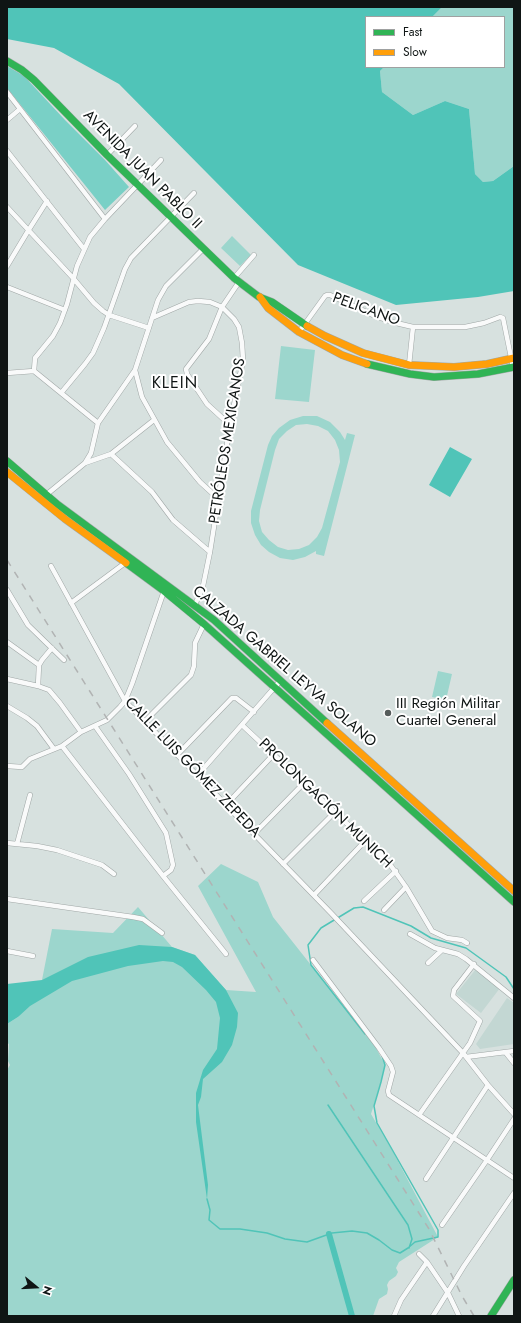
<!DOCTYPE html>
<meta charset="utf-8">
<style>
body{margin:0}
#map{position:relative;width:521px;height:1323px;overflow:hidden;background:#d7e1df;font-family:Jost,sans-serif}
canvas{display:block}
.frame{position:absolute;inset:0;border:8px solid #0f1514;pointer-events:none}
.legend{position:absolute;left:365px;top:16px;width:140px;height:52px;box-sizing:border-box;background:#fff;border:1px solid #9fa1a1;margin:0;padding:5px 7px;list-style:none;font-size:12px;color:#0f1514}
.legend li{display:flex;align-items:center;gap:8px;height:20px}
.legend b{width:20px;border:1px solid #9fa1a1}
.north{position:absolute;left:16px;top:1267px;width:40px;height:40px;-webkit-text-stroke:3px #fff;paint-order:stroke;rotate:108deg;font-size:11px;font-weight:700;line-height:16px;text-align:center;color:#0f1514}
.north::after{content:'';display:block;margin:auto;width:14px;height:18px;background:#0f1514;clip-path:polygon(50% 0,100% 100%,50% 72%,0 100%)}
</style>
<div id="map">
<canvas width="521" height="1323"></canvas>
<div class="frame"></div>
<ul class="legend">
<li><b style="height:5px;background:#30b455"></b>Fast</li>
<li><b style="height:5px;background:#ff9f0a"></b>Slow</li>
</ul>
<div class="north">N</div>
</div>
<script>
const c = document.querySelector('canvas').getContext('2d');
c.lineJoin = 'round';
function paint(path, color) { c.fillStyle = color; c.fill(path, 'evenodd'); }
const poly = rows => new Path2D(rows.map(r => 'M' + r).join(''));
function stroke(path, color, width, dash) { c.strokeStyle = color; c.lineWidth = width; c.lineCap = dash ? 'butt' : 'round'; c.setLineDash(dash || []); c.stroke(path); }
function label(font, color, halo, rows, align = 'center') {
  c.font = font + ' Jost,sans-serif'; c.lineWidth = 4; c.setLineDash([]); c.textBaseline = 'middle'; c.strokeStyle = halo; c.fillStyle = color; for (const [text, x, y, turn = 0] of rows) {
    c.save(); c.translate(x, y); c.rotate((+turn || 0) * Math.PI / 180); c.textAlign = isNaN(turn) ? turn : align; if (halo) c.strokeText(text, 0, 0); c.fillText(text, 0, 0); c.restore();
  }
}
paint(poly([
 [476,969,500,988,481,1013,456,994],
 [507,998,514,1003,514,1044,480,1049,476,1044]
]), '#c3d7d3');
paint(poly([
 [442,7,514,7,514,166,493,181,483,182,475,174,469,109,445,101,413,115,382,92,380,71,384,67,504,67,504,17,432,17],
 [232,236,251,255,240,266,221,248],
 [281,346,315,350,309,402,275,399],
 [303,416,317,416,330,422,340,432,345,440,347,433,355,435,324,556,316,554,316,551,305,557,293,560,280,558,269,552,261,545,255,535,251,523,251,511,268,445,272,436,279,428,290,420],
 [307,424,318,426,328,431,335,440,339,450,340,462,322,528,317,537,309,545,299,549,288,550,278,547,269,540,262,532,259,521,260,510,275,450,279,439,287,431,296,425],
 [438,671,452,674,446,700,432,697],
 [221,864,258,882,273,917,375,1046,385,1065,381,1082,371,1114,392,1150,438,1237,399,1262,396,1268,398,1272,396,1276,389,1281,387,1285,388,1289,387,1294,379,1299,373,1316,7,1316,7,1070,10,1065,8,1061,9,1044,7,1043,7,1024,18,1017,42,980,52,929,113,933,138,907,172,947,195,955,226,990,256,992,198,886]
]), '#9cd6cd');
paint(poly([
 [7,66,24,76,65,120,105,160,129,187,105,210,7,88]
]), '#79d0c6');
paint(poly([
 [7,7,442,7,432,17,366,17,366,67,384,67,380,71,382,92,413,115,445,101,469,109,475,174,483,182,493,181,514,166,514,291,478,297,396,305,298,265,119,84,54,48,7,39],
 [450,447,472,459,450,497,429,485],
 [139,945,172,947,195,955,226,990,238,1013,237,1027,232,1045,222,1062,203,1079,201,1097,198,1105,208,1185,207,1199,196,1122,196,1093,203,1070,217,1049,220,1018,216,1002,206,990,182,967,173,962,163,961,128,966,72,981,30,1006,18,1017,7,1024,7,984,42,980,88,957]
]), '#50c4b8');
stroke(poly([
 [365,1034,311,965,308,945,321,928,354,908,363,907,411,926,431,938,466,948,506,977,514,989],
 [328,1105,408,1225,412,1239,409,1248],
 [207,1199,210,1210,209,1220,220,1229,240,1229,267,1233,285,1239,307,1242,332,1233,352,1231,367,1233,379,1240,392,1250,400,1253,408,1248,415,1242,438,1237,438,1230,377,1123,374,1106,381,1082,385,1065,382,1056]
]), '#50c4b8', 1.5);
stroke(poly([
 [329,1234,352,1316]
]), '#50c4b8', 6);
const street = poly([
 [7,92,105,219],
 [7,120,20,109],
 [7,151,84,249],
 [107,155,135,126],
 [7,207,73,278,94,303,103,311,109,315,149,328],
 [7,266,28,231,47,201],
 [234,278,254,255],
 [7,287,65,310],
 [152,318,189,302,198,301,210,302,222,307,234,319,239,327,242,343,243,360,230,425,210,552,203,586,195,605],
 [299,332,325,296,327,295,330,295,375,316,392,322,413,327,465,327,484,323,500,317,503,318,513,367],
 [409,365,413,327],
 [135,370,142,397,167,442,200,482,212,493,219,496],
 [34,371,98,423],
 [7,373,34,371,35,358,53,336,60,323,67,304,77,266,90,237,105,219,161,160],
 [61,393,85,364,93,353,104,328,125,269,131,258,194,193],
 [230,425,207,404,187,374,186,369,209,339,222,307,239,282],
 [111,454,152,492,173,520,210,552],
 [85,463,111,454,154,420],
 [46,495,85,463,91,453,98,423,135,370,158,300,166,286,203,249],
 [51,566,125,701,331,913,463,1053,488,1085,514,1114],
 [7,590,28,625,64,660],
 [71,603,125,563],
 [7,642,39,665],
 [7,679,38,686,49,690,60,703,81,732],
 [38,686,39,665,42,660,52,648],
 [7,706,27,718,37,726,54,749],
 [145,721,191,675,194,666,195,643,204,624],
 [242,725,389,863,406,887,432,931,447,938,462,940,467,943],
 [95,726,129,774,166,833,173,865,171,870,163,876],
 [62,746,163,876,226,954],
 [177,755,232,698,236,698,254,712],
 [7,766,22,767,30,759,62,746,81,732,107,720,120,707,125,701,132,684,164,591],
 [197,776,281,680],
 [226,805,273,755],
 [254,834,303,784],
 [7,843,37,846,57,850,102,865,114,874],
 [17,844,30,795],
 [283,864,335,812],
 [314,895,366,840],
 [7,899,133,917,143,919,162,933],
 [364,901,396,871],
 [384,910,406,887],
 [410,934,435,948,458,954,466,959,514,998],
 [7,951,33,956],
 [313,960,379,1048,391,1066,393,1072,388,1091,389,1095,514,1178],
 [428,963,442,950],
 [506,1053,514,1063],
 [466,1057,514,1051],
 [419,1115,470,1043,480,1021,453,996,454,990,474,964],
 [426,1179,488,1085],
 [442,1225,487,1160,514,1119],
 [419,1254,427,1262,448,1293,459,1316],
 [394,1316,401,1300,427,1262],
 [433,1316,464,1266,514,1193]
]);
const fast = poly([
 [7,61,22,70,34,80,107,155,234,278,259,297,272,302,307,326],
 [367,364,410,374,434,377,478,374,514,367],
 [7,461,57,504,214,620,327,723],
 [126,563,164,591,204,624,514,902],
 [491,1316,514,1280]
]);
const slow = poly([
 [260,297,268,308,299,332,342,355,367,364],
 [307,326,325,336,363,353,409,365,454,367,487,364,514,358],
 [7,472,65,519,126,563],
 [327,723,514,891]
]);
stroke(street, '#a0a7a6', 5.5);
stroke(fast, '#a0a7a6', 8);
stroke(slow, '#a0a7a6', 8);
stroke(street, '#f9fafa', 4.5);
stroke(fast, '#30b455', 7);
stroke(slow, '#ff9f0a', 7);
stroke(poly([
 [7,560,429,1229,462,1296,474,1316]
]), '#b1b3b3', 1.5, [7, 7]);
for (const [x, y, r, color] of [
 [388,713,4,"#555c5b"]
]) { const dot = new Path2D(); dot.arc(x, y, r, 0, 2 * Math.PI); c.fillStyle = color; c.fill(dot); stroke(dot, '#fff', 1.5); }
label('15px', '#0f1514', '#fff', [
 ["AVENIDA JUAN PABLO II",142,170,45],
 ["PELICANO",366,310,20],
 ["PETRÓLEOS MEXICANOS",228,441,-81],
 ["CALZADA GABRIEL LEYVA SOLANO",284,667,41],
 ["CALLE LUIS GÓMEZ ZEPEDA",192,768,46],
 ["PROLONGACIÓN MUNICH",325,804,44]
]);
label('15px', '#0f1514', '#fff', [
 ["III Región Militar",396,704],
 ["Cuartel General",396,721]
], 'left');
c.letterSpacing = '1px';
label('16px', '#0f1514', '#fff', [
 ["KLEIN",175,384]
]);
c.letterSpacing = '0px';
</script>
